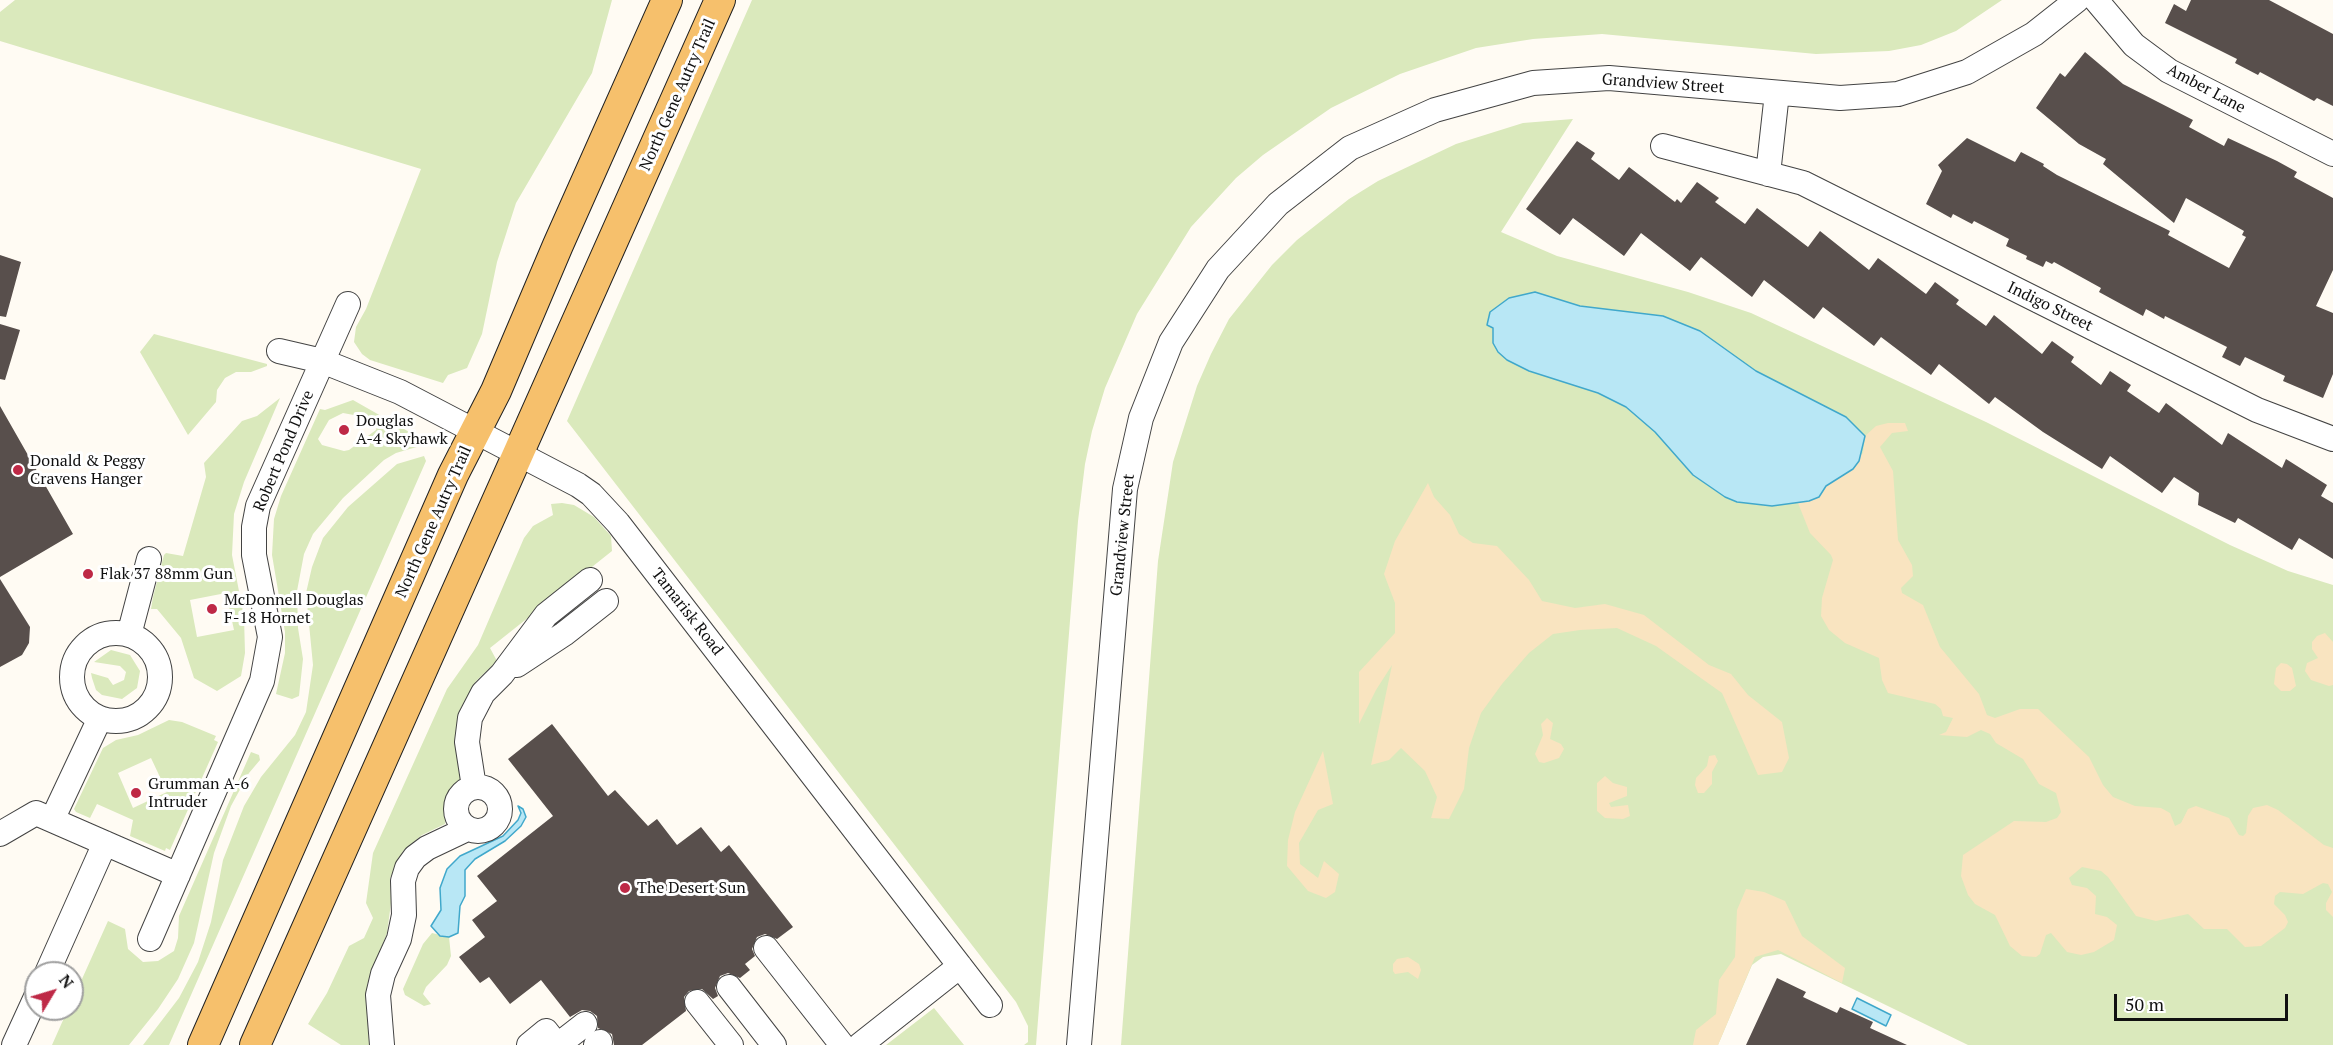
<!DOCTYPE html>
<style>
body{margin:0}
#map{position:relative;width:2333px;height:1045px;overflow:hidden;background:#fffbf3;font-family:"PT Serif",serif}
canvas{display:block}
.north{position:absolute;left:24px;top:961px;width:60px;height:60px;box-sizing:border-box;background:#fff;border:2px solid #9f9f9f;border-radius:50%;rotate:52deg;font-size:16px;font-weight:700;line-height:24px;text-align:center;color:#101010}
.north::after{content:'';display:block;margin:auto;width:21px;height:27px;background:#be2946;clip-path:polygon(50% 0,100% 100%,50% 72%,0 100%)}
.scale{position:absolute;left:2114px;top:994px;width:174px;height:27px;box-sizing:border-box;border:3px solid #101010;border-top:0;padding-left:8px;font-size:18px;line-height:21px;white-space:nowrap;color:#101010;-webkit-text-stroke:4px #fff;paint-order:stroke}
</style>
<div id="map">
<canvas width="2333" height="1045"></canvas>
<div class="north">N</div>
<div class="scale">50 m</div>
</div>
<script>
const c = document.querySelector('canvas').getContext('2d');
c.lineJoin = 'round';
function paint(path, color) { c.fillStyle = color; c.fill(path, 'evenodd'); }
const poly = rows => new Path2D(rows.map(r => 'M' + r).join(''));
function stroke(path, color, width, dash) { c.strokeStyle = color; c.lineWidth = width; c.lineCap = dash ? 'butt' : 'round'; c.setLineDash(dash || []); c.stroke(path); }
function label(font, color, halo, rows, align = 'center') {
  c.font = font + ' "PT Serif",serif'; c.lineWidth = 6; c.setLineDash([]); c.textBaseline = 'middle'; c.strokeStyle = halo; c.fillStyle = color; for (const [text, x, y, turn = 0] of rows) {
    c.save(); c.translate(x, y); c.rotate((+turn || 0) * Math.PI / 180); c.textAlign = isNaN(turn) ? turn : align; if (halo) c.strokeText(text, 0, 0); c.fillText(text, 0, 0); c.restore();
  }
}
paint(poly([
 [15,0,612,0,592,73,516,203,497,262,482,334,467,368,448,375,443,383,370,360,362,354,354,342,356,327,366,309,421,169,0,41,0,12],
 [752,0,2002,0,1956,31,1921,45,1889,51,1816,54,1602,34,1533,39,1476,48,1400,74,1331,108,1263,155,1236,178,1191,227,1137,314,1105,388,1092,431,1085,464,1078,521,1036,1045,1024,1045,1028,1042,1028,1026,1016,1002,567,421],
 [1573,119,1501,232,1557,256,1688,292,1751,313,1986,422,2230,545,2288,571,2333,585,2333,1045,1968,1045,1781,954,1763,957,1752,965,1718,1045,1121,1045,1158,561,1173,462,1197,386,1211,354,1229,319,1272,265,1297,240,1349,199,1378,181,1456,144,1523,123],
 [154,334,267,364,267,366,251,372,236,372,225,378,217,390,216,402,188,435,140,352],
 [280,398,244,482,234,514,232,555,244,617,245,653,241,676,217,691,194,678,181,638,157,609,151,609,153,597,164,555,166,553,183,556,206,477,204,463,242,421,257,416],
 [226,593,234,630,197,637,190,600],
 [353,400,418,437,420,446,396,453,384,460,343,498,313,534,304,554,297,591,298,628,303,659,299,696,292,699,276,694,285,653,285,632,272,555,274,519,281,496,320,409,325,410],
 [343,413,375,419,378,423,376,430,349,450,344,451,322,445,318,439,329,420],
 [424,456,426,461,169,1045,143,1045,179,998,198,962,211,922,223,860,244,806,261,777,295,735,306,712,313,665,306,593,312,567,323,538,348,507,397,464],
 [562,503,574,505,594,517,611,536,612,551,490,648,497,661,476,681,460,710,455,736,462,779,450,795,445,824,422,835,403,851,390,878,391,903,387,933,367,985,369,1045,341,1045,308,1024,327,993,349,946,364,938,373,918,366,903,373,853,447,689,478,645,524,538,533,526,553,515,551,504],
 [111,650,130,655,140,671,137,688,122,699,102,695,96,690,92,678,91,673,108,678,113,685,124,680,126,672,120,666,94,662],
 [169,720,182,722,216,736,214,740,218,742,170,850,166,848,165,851,130,836,133,820,97,804,90,818,76,812,74,809,103,748,116,740,138,735],
 [151,758,167,792,133,808,118,773],
 [251,752,259,755,260,760,249,773,231,806,214,853,194,943,178,979,158,1009,129,1045,52,1045,68,1009,72,1009,72,1001,78,988,72,985,72,975,82,979,108,921,125,929,128,949,143,962,158,961,174,951,178,938,179,916],
 [432,933,449,937,451,956,447,965,426,987,423,994,431,1004,424,1006,405,995,403,989,423,944],
 [934,1008,964,1045,886,1045]
]), '#dae9bc');
paint(poly([
 [1888,423,1905,423,1908,431,1892,433,1880,447,1893,471,1898,540,1912,565,1913,576,1901,588,1902,593,1923,605,1940,647,1979,694,1987,715,1995,718,2020,709,2038,709,2089,757,2103,785,2113,797,2135,806,2161,808,2170,813,2175,826,2181,823,2188,809,2196,806,2229,818,2239,835,2243,836,2246,833,2248,816,2253,808,2267,805,2278,810,2324,845,2333,848,2333,917,2326,910,2326,903,2332,892,2328,884,2323,883,2303,894,2280,892,2275,896,2274,904,2285,915,2288,922,2285,928,2261,946,2245,947,2227,929,2204,929,2188,914,2156,921,2136,916,2108,877,2101,871,2082,867,2069,878,2072,885,2087,888,2096,896,2095,914,2107,917,2117,925,2114,940,2094,952,2081,955,2067,952,2051,933,2046,935,2040,954,2036,957,2022,956,2010,946,1995,915,1975,904,1968,895,1961,876,1963,855,2014,821,2046,822,2057,818,2061,812,2056,793,2039,784,2023,759,1996,743,1990,734,1981,730,1967,737,1939,735,1946,732,1953,718,1943,716,1941,709,1935,704,1888,693,1882,680,1879,658,1845,643,1829,630,1821,616,1822,598,1833,560,1831,555,1810,533,1798,503,1809,501,1823,492,1826,486,1863,453,1865,436,1876,426],
 [1428,483,1434,497,1450,515,1459,534,1473,543,1497,546,1529,580,1542,601,1575,608,1605,604,1644,615,1709,665,1731,674,1748,695,1782,722,1789,758,1782,772,1758,775,1722,693,1691,671,1656,646,1617,628,1580,630,1553,634,1529,653,1502,684,1481,713,1469,748,1464,789,1449,819,1431,818,1437,797,1425,771,1401,748,1389,760,1371,765,1392,665,1376,690,1359,724,1359,672,1395,633,1395,603,1384,574,1395,541],
 [2325,633,2333,642,2333,685,2329,686,2311,680,2305,671,2307,663,2318,658,2312,649,2312,642,2317,636],
 [2287,664,2292,668,2296,686,2290,691,2281,691,2274,684,2276,668,2281,663],
 [1547,718,1553,723,1550,739,1561,744,1564,749,1559,758,1544,763,1539,762,1535,754,1543,735,1541,724],
 [1323,751,1333,804,1318,810,1299,843,1300,864,1318,878,1324,861,1339,874,1335,892,1326,898,1308,891,1287,866,1288,840,1295,812],
 [1715,755,1718,761,1712,772,1712,784,1704,793,1698,793,1695,785,1696,778,1707,766,1709,756],
 [1605,776,1613,783,1627,787,1627,796,1609,803,1611,807,1628,805,1630,816,1623,819,1605,818,1597,811,1597,783],
 [1746,889,1764,892,1785,901,1802,936,1845,968,1842,983,1778,950,1755,957,1718,1045,1693,1045,1696,1030,1716,1014,1719,980,1735,957,1737,910],
 [1408,957,1419,964,1421,970,1418,979,1408,972,1395,974,1393,971,1393,964,1397,959]
]), '#f9e4c0');
const water = poly([
 [1535,292,1580,306,1663,316,1700,331,1756,371,1846,417,1865,436,1859,461,1853,469,1826,486,1819,497,1809,501,1772,506,1737,502,1725,497,1693,475,1655,432,1626,407,1598,393,1529,371,1507,360,1498,352,1493,343,1493,328,1487,325,1490,312,1509,298,1535,292],
 [518,806,523,809,526,817,521,826,505,841,475,859,465,870,465,896,460,906,458,933,449,937,440,936,431,926,441,910,440,888,447,869,460,856,503,836,518,820,521,813,518,806],
 [1857,998,1891,1015,1886,1026,1852,1009,1857,998]
]);
paint(water, '#b8e7f5');
stroke(water, '#40a8cb', 1.5);
paint(poly([
 [2191,0,2269,0,2333,34,2333,106,2317,98,2314,101,2260,72,2258,75,2235,63,2237,59,2165,23,2174,4,2186,11],
 [2085,52,2123,84,2193,120,2189,127,2224,146,2228,138,2277,161,2297,172,2294,177,2333,198,2333,270,2316,306,2333,313,2333,374,2323,398,2283,381,2285,376,2245,357,2240,366,2222,357,2227,347,2165,316,2164,319,2146,309,2143,316,2099,292,2101,288,2054,262,2052,264,2046,261,2043,267,2026,259,2027,256,2006,246,2009,239,1974,221,1972,224,1953,214,1951,218,1926,204,1942,171,1938,165,1967,138,2015,162,2021,152,2044,164,2043,166,2057,175,2170,231,2168,235,2229,268,2246,237,2242,235,2244,231,2186,198,2174,223,2103,164,2106,159,2079,144,2036,108,2060,73,2065,77],
 [1577,141,1595,153,1591,159,1619,180,1629,167,1675,202,1677,199,1681,203,1697,182,1719,198,1715,202,1745,224,1757,208,1808,247,1820,231,1869,270,1878,258,1926,294,1935,282,1959,300,1956,304,1986,326,1994,315,2042,354,2052,341,2074,357,2071,362,2101,385,2110,371,2131,385,2127,391,2159,413,2166,403,2222,445,2228,433,2282,468,2286,459,2327,485,2321,496,2333,503,2333,559,2299,538,2292,550,2238,518,2235,523,2198,505,2199,493,2174,477,2162,493,2110,456,2102,469,2043,432,1995,397,1989,404,1939,364,1931,375,1881,337,1874,346,1823,307,1814,319,1764,280,1752,297,1701,257,1690,271,1641,233,1624,256,1573,218,1560,235,1526,209],
 [0,255,21,262,6,317,0,316],
 [0,324,20,330,5,380,0,379],
 [0,406,73,534,0,577],
 [0,579,30,627,29,643,22,655,0,667],
 [552,724,608,796,615,790,648,826,657,819,677,845,701,827,721,852,729,845,793,927,777,939,765,934,757,937,752,949,755,956,745,964,750,970,740,978,728,973,720,976,715,988,718,996,713,999,702,989,689,991,684,997,686,1011,642,1045,614,1045,612,1034,598,1028,597,1016,590,1011,582,1010,570,1017,541,980,510,1004,489,977,480,983,459,957,485,937,472,920,497,901,477,876,553,816,508,759],
 [1777,978,1806,992,1803,997,1837,1013,1840,1007,1873,1022,1870,1028,1907,1045,1746,1045]
]), '#584f4c');
const minor = poly([
 [2096,0,2134,45,2169,71,2333,154],
 [1663,146,1803,183,2257,410,2333,439],
 [1768,174,1777,93],
 [279,351,322,361,400,392,578,485,591,494,618,523,990,1005],
 '72 677a44 44 0 1 1 88 0a44 44 0 1 1-88 0Z',
 [129,635,149,559],
 [517,665,564,634,606,601],
 '456 809a22 22 0 1 1 44 0a22 22 0 1 1-44 0Z',
 [474,787,467,742,470,718,483,693,502,674,546,615,590,580],
 [52,820,100,718],
 [0,834,36,813,178,875],
 [150,939,262,681,270,637,254,555,254,527,258,506,348,304],
 [766,948,842,1045],
 [47,973,105,843],
 [729,987,774,1045],
 [697,1002,731,1045],
 [14,1045,36,997],
 [382,1045,378,995,383,974,399,939,404,915,403,881,407,868,415,857,427,848,467,829],
 [529,1045,546,1031,557,1045],
 [558,1045,585,1024],
 [596,1045,600,1042],
 [860,1045,960,966],
 [1079,1045,1125,489,1141,418,1171,342,1218,269,1278,204,1350,148,1435,110,1533,83,1609,78,1840,98,1898,94,1967,72,2034,34,2077,0]
]);
const major = poly([
 [203,1045,453,475,496,391,558,245,667,0],
 [255,1045,720,0]
]);
stroke(minor, '#434343', 26);
stroke(major, '#212121', 32);
stroke(minor, '#fff', 24);
stroke(major, '#f6c06c', 30);
for (const [x, y, r, color] of [
 [344,430,6,"#be2946"],
 [18,470,6,"#be2946"],
 [88,574,6,"#be2946"],
 [212,609,6,"#be2946"],
 [136,793,6,"#be2946"],
 [625,888,6,"#be2946"]
]) { const dot = new Path2D(); dot.arc(x, y, r, 0, 2 * Math.PI); c.fillStyle = color; c.fill(dot); stroke(dot, '#fff', 2); }
label('16px', '#101010', '#fff', [
 ["Grandview Street",1663,84,4],
 ["Amber Lane",2206,89,28],
 ["North Gene Autry Trail",678,95,-66],
 ["Indigo Street",2050,307,26],
 ["Robert Pond Drive",284,451,-67],
 ["North Gene Autry Trail",434,522,-66],
 ["Grandview Street",1123,535,-84],
 ["Tamarisk Road",687,612,52]
]);
label('16px', '#101010', '#fff', [
 ["Douglas",356,421],
 ["A-4 Skyhawk",356,439],
 ["Donald & Peggy",30,461],
 ["Cravens Hanger",30,479],
 ["Flak 37 88mm Gun",100,574],
 ["McDonnell Douglas",224,600],
 ["F-18 Hornet",224,618],
 ["Grumman A-6",148,784],
 ["Intruder",148,802],
 ["The Desert Sun",637,888]
], 'left');
</script>
